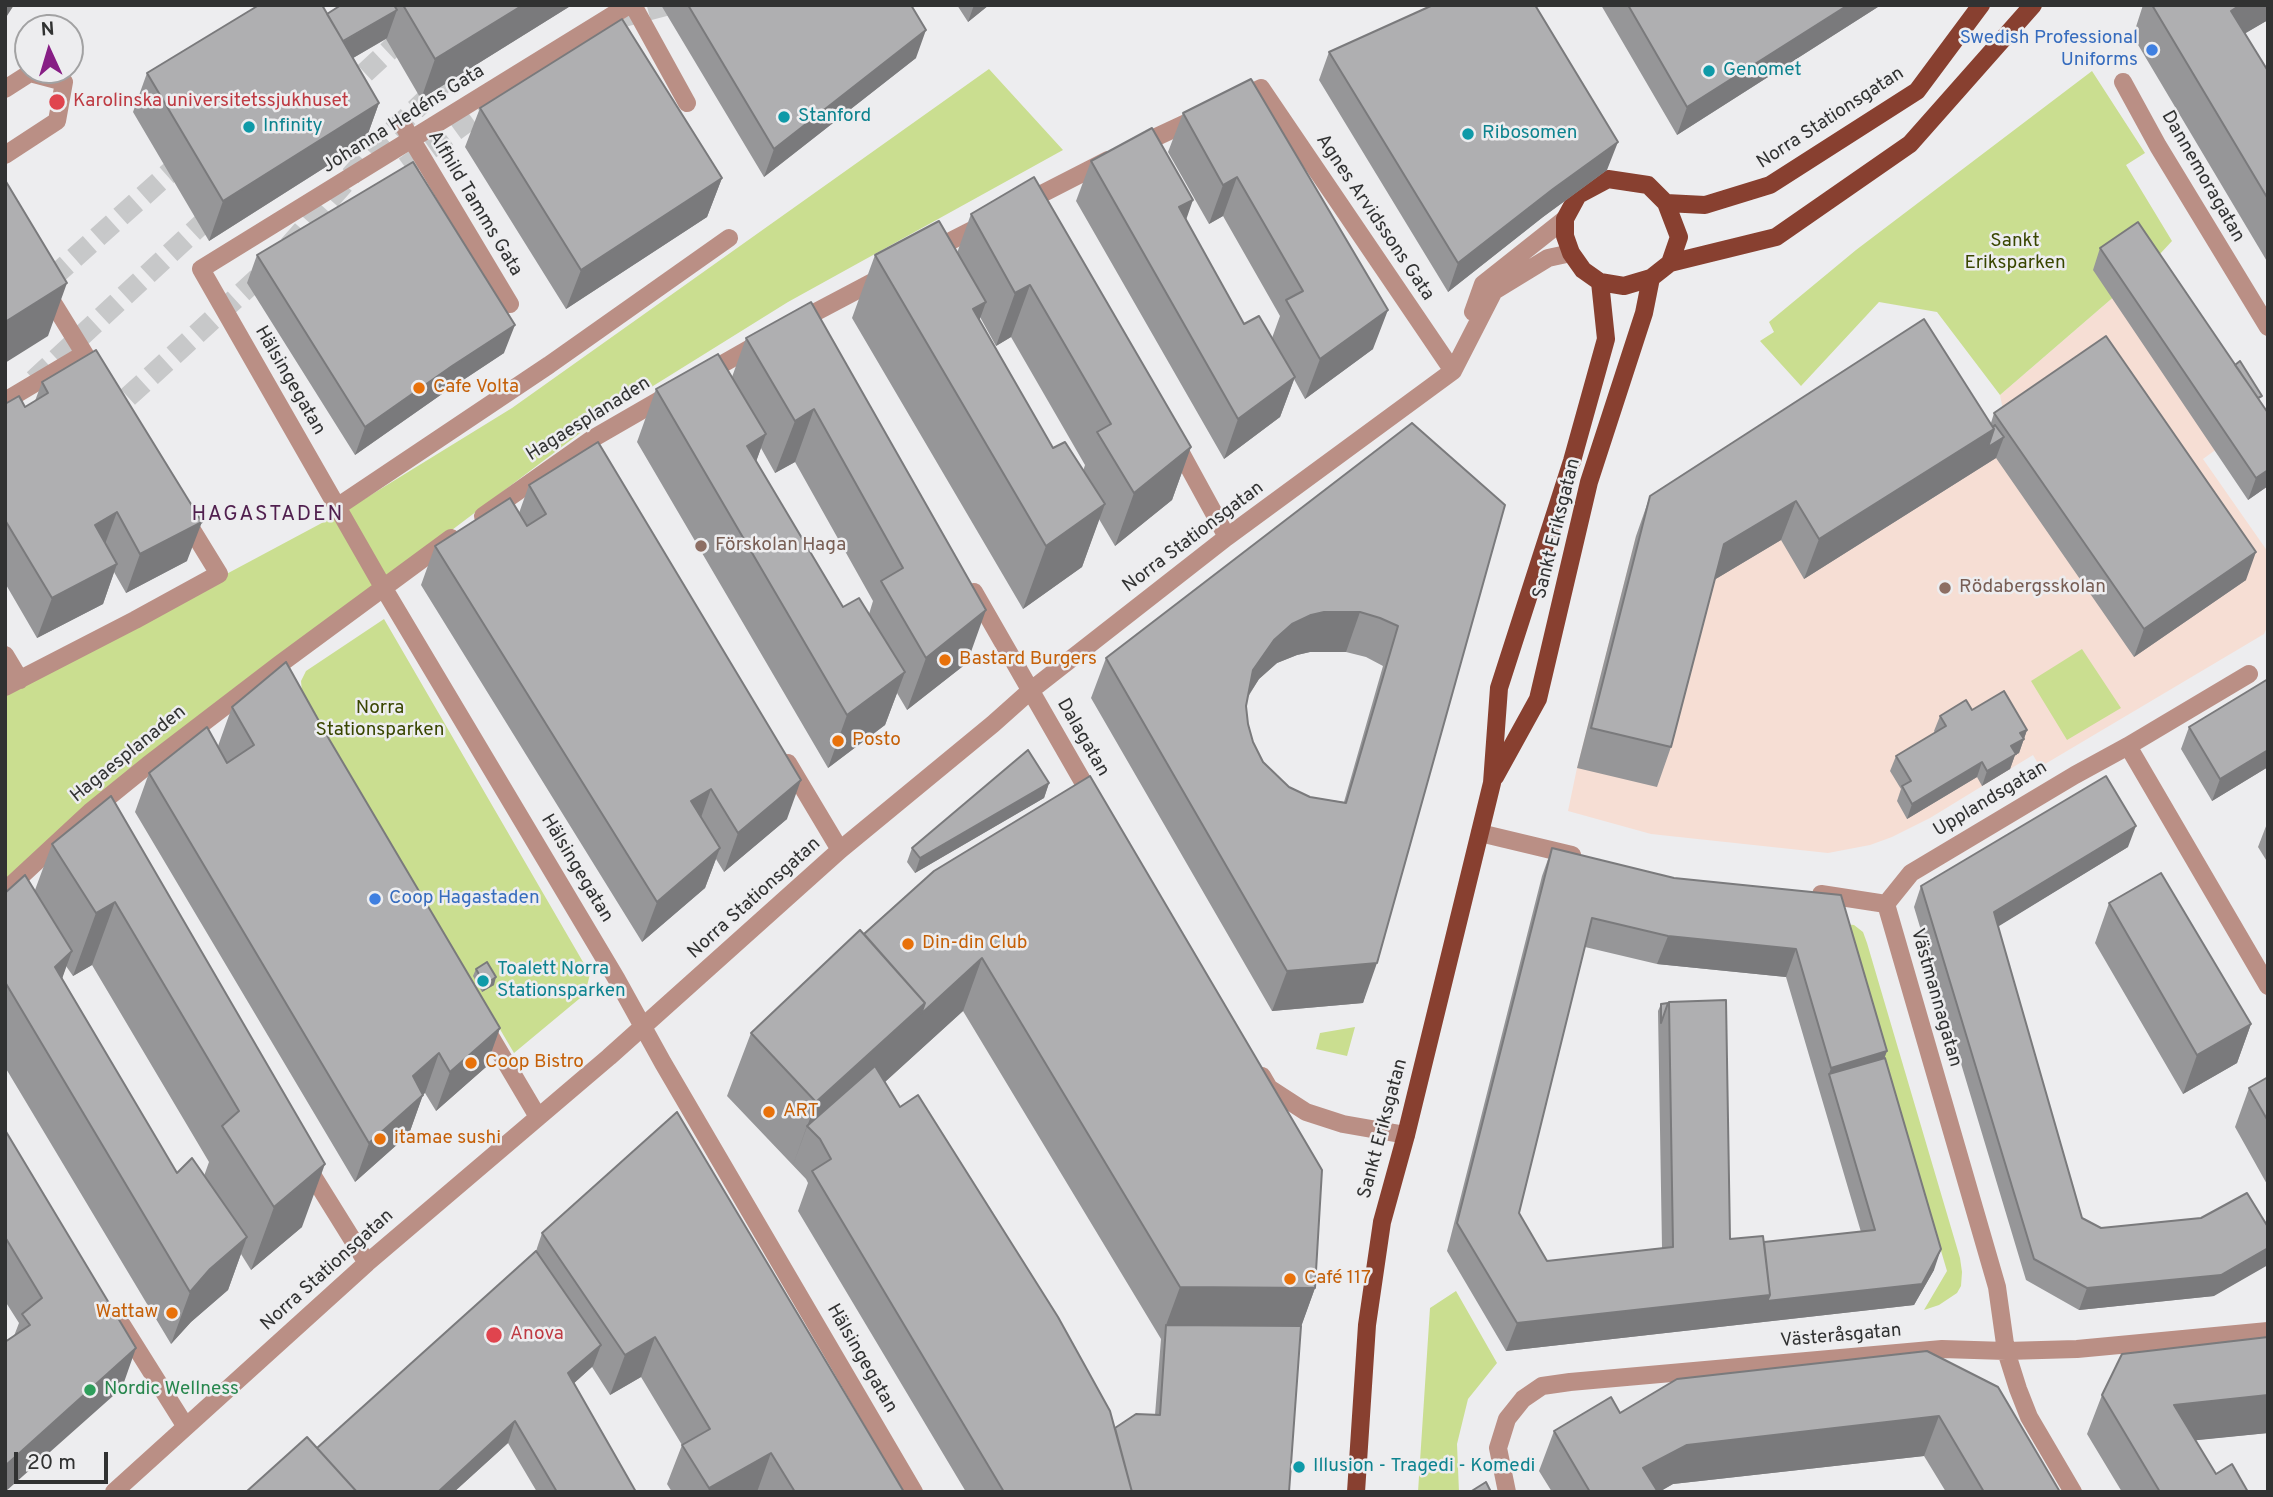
<!DOCTYPE html>
<meta charset="utf-8">
<style>
body{margin:0}
#map{position:relative;width:2273px;height:1497px;overflow:hidden;background:#ededef;font-family:Overpass,sans-serif}
canvas{display:block}
.frame{position:absolute;inset:0;border:7px solid #313232;pointer-events:none}
.north{position:absolute;left:14px;top:14px;width:70px;height:70px;box-sizing:border-box;background:#ededef;border:2px solid #a2a2a3;border-radius:50%;rotate:356deg;font-size:19px;font-weight:700;line-height:28px;text-align:center;color:#313232}
.north::after{content:'';display:block;margin:auto;width:24px;height:32px;background:#871e85;clip-path:polygon(50% 0,100% 100%,50% 72%,0 100%)}
.scale{position:absolute;left:14px;top:1452px;width:94px;height:32px;box-sizing:border-box;border:4px solid #313232;border-top:0;padding-left:9px;font-size:21px;line-height:24px;white-space:nowrap;color:#313232;-webkit-text-stroke:5px #ededef;paint-order:stroke}
</style>
<div id="map">
<canvas width="2273" height="1497"></canvas>
<div class="frame"></div>
<div class="north">N</div>
<div class="scale">20 m</div>
</div>
<script>
const c = document.querySelector('canvas').getContext('2d');
c.lineJoin = 'round';
function paint(path, color) { c.fillStyle = color; c.fill(path, 'evenodd'); }
const poly = rows => new Path2D(rows.map(r => 'M' + r).join(''));
function stroke(path, color, width, dash) { c.strokeStyle = color; c.lineWidth = width; c.lineCap = dash ? 'butt' : 'round'; c.setLineDash(dash || []); c.stroke(path); }
function label(font, color, halo, rows, align = 'center') {
  c.font = font + ' Overpass,sans-serif'; c.lineWidth = 5; c.setLineDash([]); c.textBaseline = 'middle'; c.strokeStyle = halo; c.fillStyle = color; for (const [text, x, y, turn = 0] of rows) {
    c.save(); c.translate(x, y); c.rotate((+turn || 0) * Math.PI / 180); c.textAlign = isNaN(turn) ? turn : align; if (halo) c.strokeText(text, 0, 0); c.fillText(text, 0, 0); c.restore();
  }
}
paint(poly([
 [2146,269,2247,427,2203,459,2268,552,2268,625,2264,634,2040,767,2033,755,1930,818,1892,837,1870,845,1828,853,1651,834,1568,811,1577,768,1636,536,1980,468,1995,458,2006,425,2000,395]
]), '#f6ded4');
paint(poly([
 [989,69,1063,150,788,302,592,424,411,561,5,880,5,696,204,586,348,509,512,408],
 [2092,71,2145,153,2126,165,2172,241,2146,269,2000,395,1937,312,1879,302,1801,386,1760,341,1774,332,1769,322,1856,250],
 [384,619,590,974,585,994,514,1053,302,693,301,681,306,671],
 [2082,649,2121,708,2067,740,2031,681],
 [1844,924,1854,925,1863,932,1867,943,1960,1258,1962,1272,1961,1286,1957,1293,1939,1305,1924,1310,1947,1271],
 [1355,1027,1347,1056,1316,1049,1320,1033],
 [1456,1291,1497,1363,1468,1399,1457,1444,1459,1492,1418,1492,1430,1308]
]), '#cade90');
stroke(poly([
 [618,18,667,5],
 [342,94,438,5],
 [405,167,546,64],
 [289,246,378,145,458,69],
 [5,320,189,155],
 [34,380,221,206],
 [105,418,270,267]
]), '#c7c8c9', 21, [21, 10]);
stroke(poly([
 [629,5,201,269,383,587,616,978,663,1063,914,1492],
 [633,5,687,103],
 [2123,82,2158,146,2268,327],
 [5,89,30,73,64,82,57,121,5,155],
 [1238,99,1261,88,1453,371],
 [403,125,510,304],
 [1137,146,1197,118],
 [1024,203,1108,160],
 [931,251,984,224],
 [45,290,97,374],
 [1473,312,1483,284,1565,219],
 [795,323,884,276],
 [703,375,761,342],
 [5,401,84,354],
 [1175,442,1227,537],
 [337,507,549,365,729,238],
 [483,516,592,439,670,394],
 [974,592,1094,801],
 [5,655,20,680],
 [5,687,135,620,219,574,184,517],
 [2128,746,2268,986],
 [788,763,840,850],
 [1480,833,1572,855],
 [5,891,90,812,148,765,280,664,451,538],
 [1821,894,1886,904],
 [1886,904,1997,1287,2006,1351,2018,1389,2029,1417,2073,1492],
 [1886,904,1911,873,2075,775,2128,746,2249,674],
 [483,1024,538,1117],
 [1262,1076,1269,1088,1306,1112,1343,1124,1406,1135],
 [306,1165,367,1263],
 [122,1325,186,1427],
 [114,1492,367,1263,609,1057,840,850,993,724,1030,691,1227,537,1453,371,1494,291,1548,258,1571,253],
 [1507,1492,1498,1448,1507,1419,1523,1399,1542,1386,1570,1382,1942,1349,2006,1351,2077,1349,2268,1331]
]), '#ba8f85', 18);
stroke(poly([
 [1666,203,1705,205,1770,185,1917,91,1981,5],
 [1670,263,1679,237,1666,203,1648,185,1608,179,1578,195,1565,219,1565,236,1571,253,1583,270,1600,282,1624,286,1651,278,1670,263,1776,237,1910,144,2033,5],
 [1495,777,1538,699,1589,482,1644,313,1651,278],
 [1356,1492,1367,1325,1382,1222,1406,1135,1492,783,1499,688,1572,461,1606,339,1600,282]
]), '#884030', 18);
paint(poly([
 [341,5,572,5,421,99,386,39,353,58,379,103,365,142,209,241,133,112,147,73,327,14],
 [661,5,911,5,916,58,764,177],
 [957,5,989,5,968,22],
 [1601,5,1881,5,1677,135],
 [2143,5,2268,5,2268,20,2245,33,2268,71,2268,263,2137,43,2134,33],
 [1329,52,1607,170,1543,217,1448,292,1319,80],
 [1251,79,1373,349,1305,399,1294,379,1280,417,1224,459,1076,201,1091,161,1244,324,1272,338,1280,316,1223,216,1209,224,1168,152,1183,113],
 [480,108,722,178,707,217,566,309,465,147],
 [971,214,1191,447,1172,500,1115,546,1099,519,1082,567,1023,609,852,318,875,255,957,253],
 [980,317,996,346,1011,337,1085,465,1083,471,1053,448,979,320],
 [2100,248,2260,402,2268,413,2268,486,2248,500,2093,270],
 [257,255,504,353,442,394,355,455,247,283],
 [811,302,967,663,907,710,897,693,885,725,828,768,637,442,656,389,732,377,746,338],
 [761,448,775,473,795,462,873,601,869,614,843,607,756,461],
 [42,382,187,561,126,593,114,572,103,604,37,638,5,583,5,404,25,407,35,401],
 [1994,413,2246,580,2134,657,1996,458,1804,579,1781,540,1714,580,1671,747,1657,787,1577,768,1636,536,1650,496,1991,423],
 [529,485,787,819,724,872,716,859,705,888,642,942,421,585,435,546,519,513],
 [1505,505,1363,1003,1272,1011,1091,698,1106,658],
 [1310,652,1346,652,1366,657,1383,666,1344,802,1310,797,1289,787,1263,762,1253,742,1248,724,1246,706,1248,697,1259,679,1277,663,1297,655],
 [2268,679,2268,767,2212,801,2181,749,2189,727],
 [232,707,329,739,500,1028,486,1067,436,1111,425,1093,423,1094,409,1134,355,1182,135,812,149,773,227,763,218,746],
 [1972,710,2027,730,2019,753,2015,755,2010,769,1982,786,1977,777,1907,819,1897,801,1901,789,1890,771,1896,756,1935,733,1934,731,1940,716],
 [1049,783,1044,798,915,873,907,862,912,848],
 [111,796,302,1227,251,1270,241,1254,228,1290,191,1322,171,1344,5,1067,5,893,35,890,52,844],
 [92,965,209,1162,204,1176,177,1173,62,978,66,966,73,976],
 [2268,821,2268,863,2258,847],
 [2128,847,1998,926,2082,1218,2214,1296,2079,1310,2026,1280,1914,907,1921,886],
 [1552,848,1674,878,1841,895,1885,1058,1934,1270,1914,1305,1506,1351,1447,1251,1542,876],
 [1585,947,1657,964,1786,977,1861,1232,1764,1242,1730,1239,1668,1003,1661,1004,1658,1011,1662,1248,1547,1261,1519,1213],
 [934,871,1315,1288,1301,1326,1289,1492,966,1492,798,1211,808,1183,806,1179,727,1096,751,1033],
 [963,1011,1161,1339,1155,1415,1115,1428,900,1107,885,1082],
 [2109,903,2251,1024,2237,1063,2183,1094,2095,943],
 [476,969,494,985,482,992,473,976],
 [2268,1077,2268,1186,2235,1127,2249,1088],
 [5,1130,122,1388,14,1336,19,1323,5,1301],
 [542,1233,904,1492,672,1492,667,1484,682,1445,641,1377,610,1395,592,1367,574,1383,636,1492,537,1492,508,1443,454,1492,246,1492,317,1448,536,1251],
 [2268,1337,2268,1433,2195,1440,2216,1474,2248,1492,2122,1492,2087,1434,2102,1395],
 [1927,1351,2060,1492,1946,1492,1924,1456,1673,1484,1659,1492,1552,1492,1539,1471,1554,1431,1620,1413]
]), '#969698');
paint(poly([
 [5,5,14,5,5,19],
 [523,5,572,5,421,99,435,59],
 [974,5,989,5,968,22],
 [1848,5,1881,5,1677,135,1687,107],
 [2240,5,2268,5,2268,20,2217,50,2231,11],
 [397,10,387,38,326,74,336,46],
 [926,30,916,58,764,177,774,149],
 [379,103,365,142,209,241,223,201],
 [1618,142,1607,170,1543,217,1448,292,1458,263,1553,189],
 [1237,177,1223,216,1209,224,1223,185],
 [722,178,707,217,566,309,581,270],
 [1193,200,1179,240,1179,207],
 [67,283,48,336,5,363,5,322],
 [1030,285,1011,337,996,346,1015,293],
 [986,302,963,366,973,309],
 [1388,310,1373,349,1305,399,1320,359],
 [515,325,504,353,442,394,355,455,365,427,452,366],
 [1295,377,1280,417,1224,459,1238,419],
 [814,409,795,462,775,473,795,421],
 [1994,429,2004,437,1996,458,1804,579,1819,539],
 [766,434,747,487,747,446],
 [1191,447,1172,500,1115,546,1134,493],
 [2268,470,2268,486,2248,500,2256,478],
 [1796,501,1781,540,1709,583,1724,544],
 [1105,504,1082,567,1023,609,1046,546],
 [117,512,102,552,95,525],
 [202,522,187,561,126,593,140,554],
 [2256,552,2246,580,2134,657,2144,629],
 [117,564,103,604,37,638,52,598],
 [986,610,967,663,907,710,926,658],
 [1324,612,1360,612,1346,652,1310,652,1297,655,1277,663,1259,679,1239,710,1253,670,1274,640,1292,624,1311,615],
 [905,672,885,725,828,768,847,715],
 [2027,730,2019,753,2015,755,2010,769,1982,786,1987,771,2011,746,2020,733],
 [2268,750,2268,767,2212,801,2220,779],
 [1982,762,1977,777,1907,819,1912,804],
 [801,780,787,819,724,872,738,833],
 [1049,783,1044,798,915,873,920,858],
 [711,789,697,829,691,801],
 [2136,826,2128,847,1986,934,1994,912],
 [720,848,705,888,642,942,657,902],
 [115,902,92,965,73,976,96,913],
 [1668,936,1796,949,1786,977,1657,964],
 [72,951,53,1004,55,967],
 [982,958,963,1011,821,1140,807,1126,793,1165,816,1102,925,1003],
 [1377,963,1363,1003,1272,1011,1287,971],
 [496,977,494,985,482,992,485,985],
 [2251,1024,2237,1063,2183,1094,2197,1055],
 [500,1028,486,1067,436,1111,450,1072],
 [1887,1051,1877,1079,1829,1074,1831,1068],
 [439,1053,425,1093,398,1115,413,1076],
 [423,1095,409,1134,355,1182,369,1143],
 [325,1164,302,1227,251,1270,274,1207],
 [247,1237,228,1290,191,1322,171,1344,190,1292,210,1269],
 [2268,1248,2268,1265,2214,1296,2079,1310,2087,1288],
 [1941,1249,1934,1270,1914,1305,1506,1351,1517,1323],
 [1180,1287,1315,1288,1296,1341,1166,1325],
 [655,1337,641,1377,610,1395,625,1355],
 [601,1345,593,1366,561,1395,568,1373],
 [136,1348,122,1388,5,1492,5,1466],
 [2268,1395,2268,1433,2159,1444,2174,1405],
 [1939,1416,1924,1456,1673,1484,1659,1492,1635,1492,1643,1468,1687,1445],
 [515,1421,508,1443,454,1492,438,1492],
 [771,1453,757,1492,708,1492,709,1488]
]), '#7a7a7c');
const building = poly([
 [259,5,322,5,379,103,223,201,147,73,259,5],
 [341,5,394,5,397,10,343,41,327,14,341,5],
 [403,5,523,5,435,59,403,5],
 [688,5,911,5,926,30,774,149,688,5],
 [1433,5,1535,5,1618,142,1553,189,1458,263,1329,52,1433,5],
 [1628,5,1848,5,1687,107,1628,5],
 [2152,5,2240,5,2231,11,2268,71,2268,199,2152,5],
 [622,19,722,178,581,270,480,108,622,19],
 [1251,79,1388,310,1320,359,1286,300,1303,291,1237,177,1223,185,1183,113,1251,79],
 [1152,128,1193,200,1179,207,1244,324,1259,316,1295,377,1238,419,1091,161,1152,128],
 [413,162,515,325,452,366,365,427,257,255,413,162],
 [1034,177,1191,447,1134,493,1097,432,1111,424,1030,285,1015,293,971,214,1034,177],
 [5,180,67,283,5,322,5,180],
 [939,221,986,302,973,309,1053,448,1065,442,1105,504,1046,546,875,255,939,221],
 [2138,222,2268,413,2268,470,2256,478,2100,248,2138,222],
 [811,302,986,610,926,658,881,581,903,568,814,409,795,421,746,338,811,302],
 [1924,319,1994,429,1819,539,1796,501,1724,544,1671,747,1591,728,1650,496,1924,319],
 [2106,336,2256,552,2144,629,1994,413,2106,336],
 [96,350,202,522,140,554,117,512,95,525,117,564,52,598,5,520,5,404,19,396,25,407,48,393,42,382,96,350],
 [718,354,766,434,747,446,843,607,859,598,905,672,847,715,656,389,718,354],
 [2240,361,2262,396,2258,398,2235,365,2240,361],
 [1412,423,1505,505,1377,963,1287,971,1106,658,1412,423],
 [1324,612,1360,612,1380,618,1398,626,1346,803,1310,797,1289,787,1263,762,1253,742,1248,724,1246,706,1253,670,1274,640,1292,624,1311,615,1324,612],
 [1995,425,2004,437,1988,447,1994,429,1993,427,1995,425],
 [598,442,801,780,738,833,711,789,691,801,720,848,657,902,435,546,510,498,527,526,546,514,529,485,598,442],
 [286,662,329,739,500,1028,450,1072,439,1053,413,1076,423,1095,369,1143,149,773,207,727,227,763,254,745,232,707,286,662],
 [2268,679,2268,750,2220,779,2189,727,2268,679],
 [2004,691,2027,730,2020,733,2024,739,2011,746,2016,754,1987,771,1982,762,1912,804,1902,786,1911,781,1896,756,1946,726,1940,716,1966,700,1972,710,2004,691],
 [1028,750,1049,783,920,858,912,848,1028,750],
 [1090,776,1322,1170,1315,1288,1180,1287,982,958,921,1014,925,1003,864,934,934,871,1090,776],
 [2106,776,2136,826,1994,912,2082,1218,2101,1228,2201,1218,2247,1193,2268,1227,2268,1248,2221,1275,2087,1288,2034,1259,1921,886,2106,776],
 [111,796,325,1164,274,1207,222,1126,239,1111,115,902,96,913,52,844,111,796],
 [1552,848,1674,878,1841,895,1887,1051,1831,1068,1796,949,1668,936,1592,918,1519,1213,1547,1261,1673,1247,1669,1002,1726,1000,1730,1239,1763,1236,1770,1295,1517,1323,1457,1223,1552,848],
 [2161,873,2251,1024,2197,1055,2109,903,2161,873],
 [25,875,72,951,55,967,177,1173,192,1158,247,1237,210,1269,190,1292,5,982,5,893,25,875],
 [860,930,925,1003,816,1102,751,1033,860,930],
 [487,962,496,977,485,985,476,969,487,962],
 [1668,1003,1661,1023,1661,1004,1668,1003],
 [1885,1058,1941,1249,1922,1284,1767,1301,1770,1295,1764,1242,1875,1230,1829,1074,1885,1058],
 [875,1066,900,1107,918,1095,1058,1317,1110,1411,1132,1492,1004,1492,812,1171,831,1159,820,1139,807,1126,875,1066],
 [2268,1077,2268,1121,2249,1088,2268,1077],
 [677,1112,904,1492,795,1492,771,1453,709,1488,682,1445,710,1429,655,1337,625,1355,542,1233,677,1112],
 [5,1130,136,1348,5,1466,5,1342,30,1325,22,1314,42,1298,5,1237,5,1130],
 [536,1251,601,1345,568,1373,636,1492,557,1492,515,1421,438,1492,357,1492,317,1448,536,1251],
 [1166,1325,1301,1326,1289,1492,1132,1492,1115,1428,1136,1414,1160,1415,1166,1325],
 [2268,1337,2268,1395,2174,1405,2216,1474,2232,1464,2248,1492,2160,1492,2102,1395,2122,1354,2268,1337],
 [1927,1351,1998,1387,2060,1492,1984,1492,1939,1416,1687,1445,1643,1468,1658,1492,1590,1492,1554,1431,1611,1397,1620,1413,1677,1379,1927,1351],
 [307,1437,357,1492,246,1492,307,1437],
 [1486,1482,1491,1492,1470,1492,1486,1482]
]);
paint(building, '#afafb1');
stroke(building, '#7a7a7c', 2);
for (const [x, y, r, color] of [
 [2152,50,7,"#3f7fe0"],
 [1709,71,7,"#0f9aa8"],
 [57,102,9,"#e0444e"],
 [784,117,7,"#0f9aa8"],
 [249,127,7,"#0f9aa8"],
 [1468,134,7,"#0f9aa8"],
 [419,388,7,"#e8710a"],
 [701,546,7,"#8d6e63"],
 [1945,588,7,"#8d6e63"],
 [945,660,7,"#e8710a"],
 [838,741,7,"#e8710a"],
 [375,899,7,"#3f7fe0"],
 [908,944,7,"#e8710a"],
 [483,981,7,"#0f9aa8"],
 [471,1063,7,"#e8710a"],
 [769,1112,7,"#e8710a"],
 [380,1139,7,"#e8710a"],
 [1290,1279,7,"#e8710a"],
 [172,1313,7,"#e8710a"],
 [494,1335,9,"#e0444e"],
 [90,1390,7,"#2e9e5b"],
 [1299,1467,7,"#0f9aa8"]
]) { const dot = new Path2D(); dot.arc(x, y, r, 0, 2 * Math.PI); c.fillStyle = color; c.fill(dot); stroke(dot, '#ededef', 2.5); }
label('19px', '#366cbe', '#ededef', [
 ["Swedish Professional",2138,39],
 ["Uniforms",2138,61],
 ["Coop Hagastaden",389,899,"left"]
], 'right');
label('19px', '#0d838f', '#ededef', [
 ["Genomet",1723,71],
 ["Stanford",798,117],
 ["Infinity",263,127],
 ["Ribosomen",1482,134],
 ["Toalett Norra",497,970],
 ["Stationsparken",497,992],
 ["Illusion - Tragedi - Komedi",1313,1467]
], 'left');
label('19px', '#be3a42', '#ededef', [
 ["Karolinska universitetssjukhuset",73,102],
 ["Anova",510,1335]
], 'left');
label('19px', '#313232', '#ededef', [
 ["Norra Stationsgatan",1831,119,-33],
 ["Johanna Hedéns Gata",404,120,-32],
 ["Dannemoragatan",2202,177,60],
 ["Alfhild Tamms Gata",474,204,59],
 ["Agnes Arvidssons Gata",1374,218,56],
 ["Hälsingegatan",289,381,60],
 ["Hagaesplanaden",589,420,-32],
 ["Sankt Eriksgatan",1558,529,-76],
 ["Norra Stationsgatan",1194,538,-37],
 ["Dalagatan",1082,738,60],
 ["Hagaesplanaden",129,755,-39],
 ["Upplandsgatan",1991,800,-31],
 ["Hälsingegatan",576,869,59],
 ["Norra Stationsgatan",755,899,-42],
 ["Västmannagatan",1935,998,74],
 ["Sankt Eriksgatan",1384,1129,-75],
 ["Norra Stationsgatan",328,1271,-42],
 ["Västeråsgatan",1841,1337,-5],
 ["Hälsingegatan",861,1359,60]
]);
label('19px', '#394600', '#ededef', [
 ["Sankt",2015,242],
 ["Eriksparken",2015,264],
 ["Norra",380,709],
 ["Stationsparken",380,731]
]);
label('19px', '#c56008', '#ededef', [
 ["Cafe Volta",433,388],
 ["Bastard Burgers",959,660],
 ["Posto",852,741],
 ["Din-din Club",922,944],
 ["Coop Bistro",485,1063],
 ["ART",783,1112],
 ["itamae sushi",394,1139],
 ["Café 117",1304,1279],
 ["Wattaw",158,1313,"right"]
], 'left');
label('19px', '#785e54', '#ededef', [
 ["Förskolan Haga",715,546],
 ["Rödabergsskolan",1959,588]
], 'left');
label('19px', '#27864d', '#ededef', [
 ["Nordic Wellness",104,1390]
], 'left');
c.letterSpacing = '2px';
label('21px', '#501f4e', '#ededef', [
 ["HAGASTADEN",268,516]
]);
c.letterSpacing = '0px';
</script>
